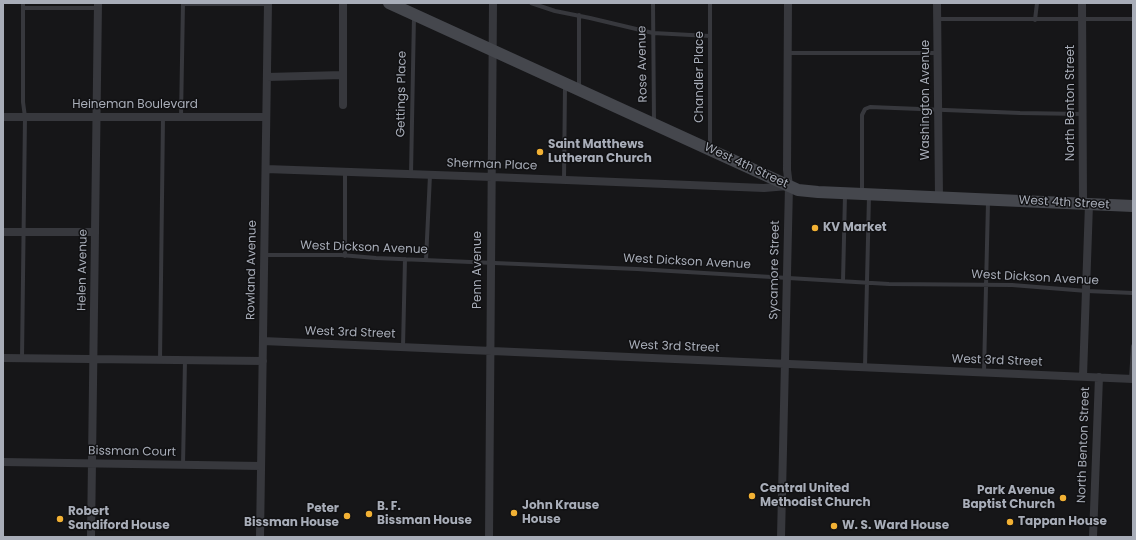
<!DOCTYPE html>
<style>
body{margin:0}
#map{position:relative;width:1136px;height:540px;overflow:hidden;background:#161618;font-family:Poppins,sans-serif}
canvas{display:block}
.frame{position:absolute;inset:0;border:4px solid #a8adb8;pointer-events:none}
</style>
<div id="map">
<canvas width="1136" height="540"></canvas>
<div class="frame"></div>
</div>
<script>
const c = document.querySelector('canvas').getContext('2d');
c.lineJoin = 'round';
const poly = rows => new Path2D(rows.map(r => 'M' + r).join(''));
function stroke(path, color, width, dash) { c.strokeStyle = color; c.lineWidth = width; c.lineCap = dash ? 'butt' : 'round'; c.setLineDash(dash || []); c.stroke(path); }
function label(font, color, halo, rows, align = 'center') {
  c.font = font + ' Poppins,sans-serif'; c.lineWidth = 3; c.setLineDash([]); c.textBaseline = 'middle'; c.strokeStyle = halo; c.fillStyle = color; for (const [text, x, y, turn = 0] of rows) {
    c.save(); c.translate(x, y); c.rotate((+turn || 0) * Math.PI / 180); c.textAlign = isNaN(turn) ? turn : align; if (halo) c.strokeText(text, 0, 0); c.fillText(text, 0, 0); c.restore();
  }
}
stroke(poly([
 [531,3,555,11,590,18,653,33,710,36],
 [653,3,654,122],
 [710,3,710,148],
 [183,4,268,4],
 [23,8,98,8],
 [937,19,1133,19],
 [1035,20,1037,3],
 [788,53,937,53],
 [579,87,579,15],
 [181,117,183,3],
 [345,172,345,256],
 [411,174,414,16],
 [564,180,565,86],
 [862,193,862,115,865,109,870,107,1020,113,1083,114],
 [265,255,341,255,376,258,637,269,889,284,1012,285,1087,291,1133,293],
 [426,260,430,175],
 [843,281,845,195],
 [403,347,405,259],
 [22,358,25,117,23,102,23,3],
 [160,360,163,117],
 [865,367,869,196],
 [984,372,988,202],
 [1131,379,1133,346],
 [183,465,185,360]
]), '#37383d', 4);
stroke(poly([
 [343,3,343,105],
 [937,3,939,197],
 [1082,3,1083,204],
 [267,77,343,75],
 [3,117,266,117],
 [266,169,492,177,764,188,788,186],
 [3,232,95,232],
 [263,341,1133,379],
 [3,358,263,361],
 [1083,376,1089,204],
 [3,462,261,466],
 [91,537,98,3],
 [260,537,268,3],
 [489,537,493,3],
 [781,537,789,186,787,170,788,3],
 [1093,537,1099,377]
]), '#37383d', 8);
stroke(poly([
 [389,3,798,190,818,192,1133,206]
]), '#45474d', 12);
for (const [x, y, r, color] of [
 [540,152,4,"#f2b134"],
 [815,228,4,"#f2b134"],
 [752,496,4,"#f2b134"],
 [1063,498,4,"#f2b134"],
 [514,513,4,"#f2b134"],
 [369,514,4,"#f2b134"],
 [347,516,4,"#f2b134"],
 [60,519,4,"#f2b134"],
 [1010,522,4,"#f2b134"],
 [834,526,4,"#f2b134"]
]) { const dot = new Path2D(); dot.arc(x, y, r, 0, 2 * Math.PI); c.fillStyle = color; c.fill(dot); stroke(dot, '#111113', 1.5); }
label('12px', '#a8adb8', '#111113', [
 ["Rose Avenue",643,64,-91],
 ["Chandler Place",700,77,-90],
 ["Gettings Place",402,94,-89],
 ["Washington Avenue",926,100,-90],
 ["North Benton Street",1071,103,-90],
 ["Heineman Boulevard",135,105],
 ["Sherman Place",492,165,2],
 ["West 4th Street",746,166,25],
 ["West 4th Street",1064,203,3],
 ["West Dickson Avenue",364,248,2],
 ["West Dickson Avenue",687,262,3],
 ["Helen Avenue",83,270,-89],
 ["Rowland Avenue",252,270,-89],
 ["Penn Avenue",478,270,-90],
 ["Sycamore Street",775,270,-89],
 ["West Dickson Avenue",1035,278,3],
 ["West 3rd Street",350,333,2],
 ["West 3rd Street",674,347,2],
 ["West 3rd Street",997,361,2],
 ["North Benton Street",1084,445,-88],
 ["Bissman Court",132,452,1]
]);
label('bold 12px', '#a8adb8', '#111113', [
 ["Saint Matthews",548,145],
 ["Lutheran Church",548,159],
 ["KV Market",823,228],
 ["Central United",760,489],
 ["Methodist Church",760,503],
 ["Park Avenue",1055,491,"right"],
 ["Baptist Church",1055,505,"right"],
 ["John Krause",522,506],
 ["House",522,520],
 ["B. F.",377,507],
 ["Bissman House",377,521],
 ["Peter",339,509,"right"],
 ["Bissman House",339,523,"right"],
 ["Robert",68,512],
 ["Sandiford House",68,526],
 ["Tappan House",1018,522],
 ["W. S. Ward House",842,526]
], 'left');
</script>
